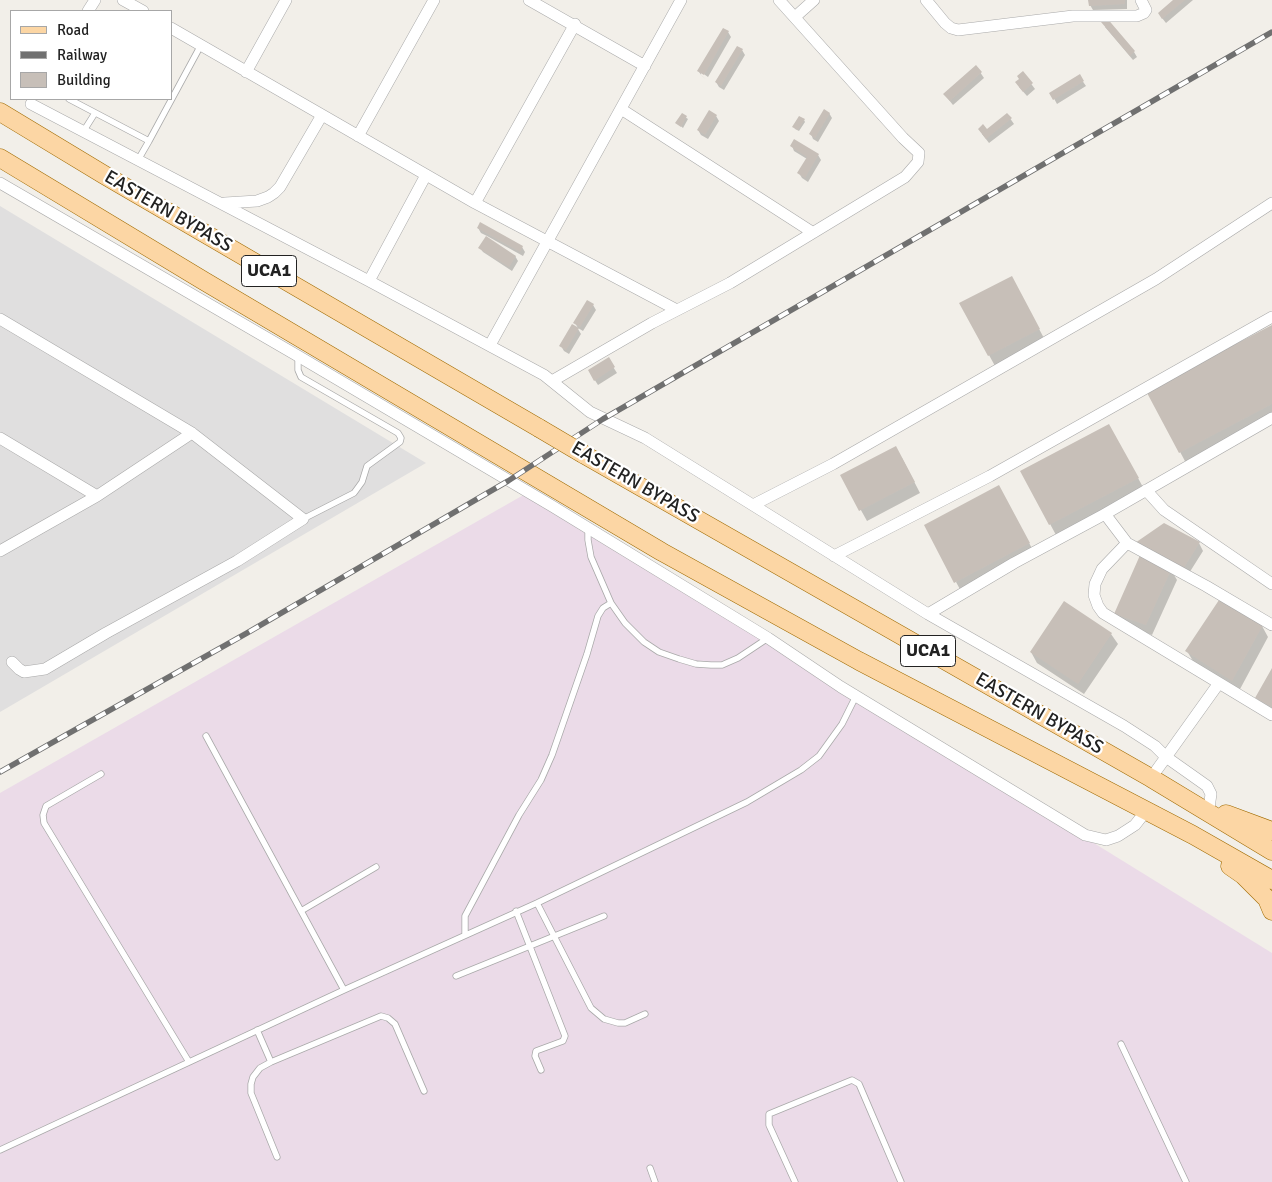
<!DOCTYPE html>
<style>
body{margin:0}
#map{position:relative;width:1272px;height:1182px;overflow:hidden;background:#f2efe9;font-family:Signika,sans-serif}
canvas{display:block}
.legend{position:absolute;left:10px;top:10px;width:162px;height:90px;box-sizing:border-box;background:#fff;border:1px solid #a7a7a7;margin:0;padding:6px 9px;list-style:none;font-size:15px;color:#222}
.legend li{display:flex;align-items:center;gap:10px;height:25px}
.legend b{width:25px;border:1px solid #a7a7a7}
</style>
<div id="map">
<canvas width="1272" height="1182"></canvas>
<ul class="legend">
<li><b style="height:6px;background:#fcd6a4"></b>Road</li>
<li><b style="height:6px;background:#707070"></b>Railway</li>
<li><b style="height:14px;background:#c7bfb8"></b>Building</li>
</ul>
</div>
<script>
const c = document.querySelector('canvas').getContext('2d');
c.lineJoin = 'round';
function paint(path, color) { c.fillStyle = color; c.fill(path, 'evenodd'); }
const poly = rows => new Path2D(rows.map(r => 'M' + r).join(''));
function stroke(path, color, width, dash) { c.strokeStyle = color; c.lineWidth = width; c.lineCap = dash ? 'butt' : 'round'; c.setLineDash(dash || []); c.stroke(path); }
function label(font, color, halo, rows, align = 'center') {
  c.font = font + ' Signika,sans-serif'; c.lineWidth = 4.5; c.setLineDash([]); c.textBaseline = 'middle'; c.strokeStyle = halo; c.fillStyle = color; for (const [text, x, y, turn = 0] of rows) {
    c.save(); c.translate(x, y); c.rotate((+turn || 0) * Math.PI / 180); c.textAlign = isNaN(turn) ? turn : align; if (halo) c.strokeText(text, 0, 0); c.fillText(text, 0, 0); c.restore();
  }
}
paint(poly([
 [0,206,426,463,0,712]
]), '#e0dfdf');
paint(poly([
 [527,493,1272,953,1272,1182,0,1182,0,793]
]), '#ebdbe8');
paint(poly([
 [1090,0,1127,0,1127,9,1093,10,1090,5],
 [1175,0,1193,0,1166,23,1162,18],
 [1106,19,1134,52,1137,57,1133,60,1105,27],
 [723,29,728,32,731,37,708,77,701,72,701,75,707,80,702,76,699,72],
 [742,50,745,55,724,90,719,87,716,82],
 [976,66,984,78,953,105,944,94],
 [1023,73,1035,89,1027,96,1019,87],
 [1079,76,1086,86,1057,104,1051,93],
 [829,113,832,118,818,142,813,139,811,134],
 [1007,114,1014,124,989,143,982,134],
 [682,115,688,119,683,128,677,123],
 [716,116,719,121,708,139,701,135,698,130],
 [804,120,805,122,799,131,795,129,794,127],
 [792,146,818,155,821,160,808,182,802,178,799,173,807,159,794,151],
 [480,224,522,247,525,252,523,256,487,236,486,238,515,256,518,261,512,271,483,252,480,248,487,236,481,233,478,228],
 [1017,288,1045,340,995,366,961,304],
 [593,305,596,310,583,331,578,328,575,323],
 [1272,326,1272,418,1186,463,1148,392],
 [578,329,581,334,569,354,564,351,561,346],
 [608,359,617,373,598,385,589,371],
 [1115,436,1144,489,1056,535,1022,472],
 [902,458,920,493,867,521,842,476],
 [1005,498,1035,554,962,593,956,582],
 [1199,543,1203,551,1186,578,1170,568,1177,580,1152,635,1122,624,1115,614],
 [1064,603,1111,634,1118,644,1084,694,1037,663,1031,652],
 [1262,626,1268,637,1239,691,1193,661,1187,651],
 [1272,671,1272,713,1263,709,1257,698]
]), '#0003');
paint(poly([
 [1088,0,1125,0,1125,4,1089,6],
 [1173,0,1185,0,1162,19,1158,13],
 [1106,17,1135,51,1130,56,1101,22],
 [723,28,729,31,704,75,697,71],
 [737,46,743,49,721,86,715,82],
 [976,65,982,72,950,101,943,94],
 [1023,71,1033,83,1023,92,1015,82,1019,79,1017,76],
 [1080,74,1084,81,1053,100,1049,93],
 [824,109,830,113,815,138,809,134],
 [709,110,717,115,705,135,697,130],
 [682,113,687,116,681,127,675,123],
 [1007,113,1012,118,986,139,978,129,983,124,987,129],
 [799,116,805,119,798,130,792,127],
 [794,139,819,154,805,178,797,173,807,157,790,146],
 [480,222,523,246,520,252,477,228],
 [486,236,516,256,509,267,478,248],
 [1012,276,1040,329,988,356,959,303],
 [587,300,594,304,580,327,573,323],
 [572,324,579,328,566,350,559,346],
 [1272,325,1272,404,1179,453,1146,391],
 [609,357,615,367,594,381,588,370],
 [1109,424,1139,478,1049,525,1020,471],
 [896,446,915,482,859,511,840,475],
 [999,485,1030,543,954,583,924,525],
 [1164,523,1200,542,1182,571,1135,543],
 [1141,553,1172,568,1146,625,1114,614],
 [1219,600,1263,625,1232,681,1185,651],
 [1064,601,1112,633,1078,684,1030,652],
 [1272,668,1272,707,1255,698]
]), '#c7bfb8');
const service = poly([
 [69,99,149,141,138,160],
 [83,132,95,113],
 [149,141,201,45],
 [298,356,298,370,301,377,398,433,401,438,400,442,367,466,362,482,354,493,303,519],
 [588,529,588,540,591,557,611,603,625,623,644,642,659,652,679,659,696,664,711,665,722,665,738,658,768,638],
 [206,736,344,990],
 [101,774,46,806,43,815,44,823,189,1062],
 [537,903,591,1008,604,1019,618,1023,625,1023,645,1014],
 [301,911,376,867],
 [516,911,565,1036,563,1041,536,1051,535,1056,541,1070],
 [465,935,465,916,519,815,541,780,552,755,587,654,598,616,603,608,611,603],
 [456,976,604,916],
 [257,1030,271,1062],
 [1121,1044,1186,1182],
 [0,1150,344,990,537,903,747,802,801,770,819,756,842,724,856,696],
 [277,1157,251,1093,251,1084,253,1077,260,1068,271,1062,381,1016,388,1018,395,1024,424,1091],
 [650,1168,655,1182],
 [795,1182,769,1125,769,1114,852,1080,859,1084,901,1182]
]);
const minor = poly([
 [123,0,143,11],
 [529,0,645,66],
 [926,0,945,23,951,28,958,30,1073,16,1137,16,1144,13,1146,10,1141,0],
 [88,11,95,0],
 [795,17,814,0],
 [171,28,475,203,677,310],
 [246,72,286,0],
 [31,104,369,281,544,375,590,412,645,438,928,614,1124,726,1155,746,1166,757,1207,786,1211,794,1209,808],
 [621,109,812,232],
 [358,136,434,0],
 [0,183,298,356,552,506,768,638,841,687,1085,835,1106,840,1118,836,1135,825,1146,811],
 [225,203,257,201,268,197,274,193,280,187,322,115],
 [475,203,575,24],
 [369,281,426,175],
 [0,319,192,433,303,519,237,561,106,633,45,669,24,672,19,669,12,662],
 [490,345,681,0],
 [552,381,652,323,730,283,905,177,918,162,919,153,903,138,779,0],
 [0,438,97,496,192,433],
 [1146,490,1164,510,1272,584],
 [753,505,833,464,1156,279,1272,203],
 [1105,514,1127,543,1206,586,1272,625],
 [1127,543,1102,569,1095,584,1094,595,1098,606,1103,613,1272,715],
 [0,551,97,496],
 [834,556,990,476,1272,317],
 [928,614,1014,563,1105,514,1272,418],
 [1151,778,1219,683]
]);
const primary = poly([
 [0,112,106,176,539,428],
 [0,158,204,281,662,552,859,661,1193,835,1272,880],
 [583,454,1151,778,1272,851],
 [1226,814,1272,831],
 [1230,866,1243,875,1267,899,1272,911]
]);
stroke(service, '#a9a9a9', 7);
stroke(minor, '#a9a9a9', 12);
stroke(primary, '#a06b00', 19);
stroke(service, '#fff', 5.5);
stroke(minor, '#fff', 11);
stroke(primary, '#fcd6a4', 18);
const rail = poly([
 [0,772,247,633,508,481,603,419,1272,32]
]);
stroke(rail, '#707070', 5.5);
stroke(rail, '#fff', 4, [11]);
const primaryBridge = poly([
 [539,428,583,454]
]);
stroke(primaryBridge, '#a06b00', 19, []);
stroke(primaryBridge, '#fcd6a4', 18);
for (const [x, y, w] of [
 [269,271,55],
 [928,651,55]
]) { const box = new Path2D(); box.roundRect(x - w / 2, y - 15.5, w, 31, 4); c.fillStyle = '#fff'; c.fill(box); stroke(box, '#222', 1); }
label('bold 18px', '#222', null, [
 ["UCA1",269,271],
 ["UCA1",928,651]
]);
label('19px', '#222', '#fff', [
 ["EASTERN BYPASS",168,212,30],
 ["EASTERN BYPASS",635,483,30],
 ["EASTERN BYPASS",1039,714,30]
]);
</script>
